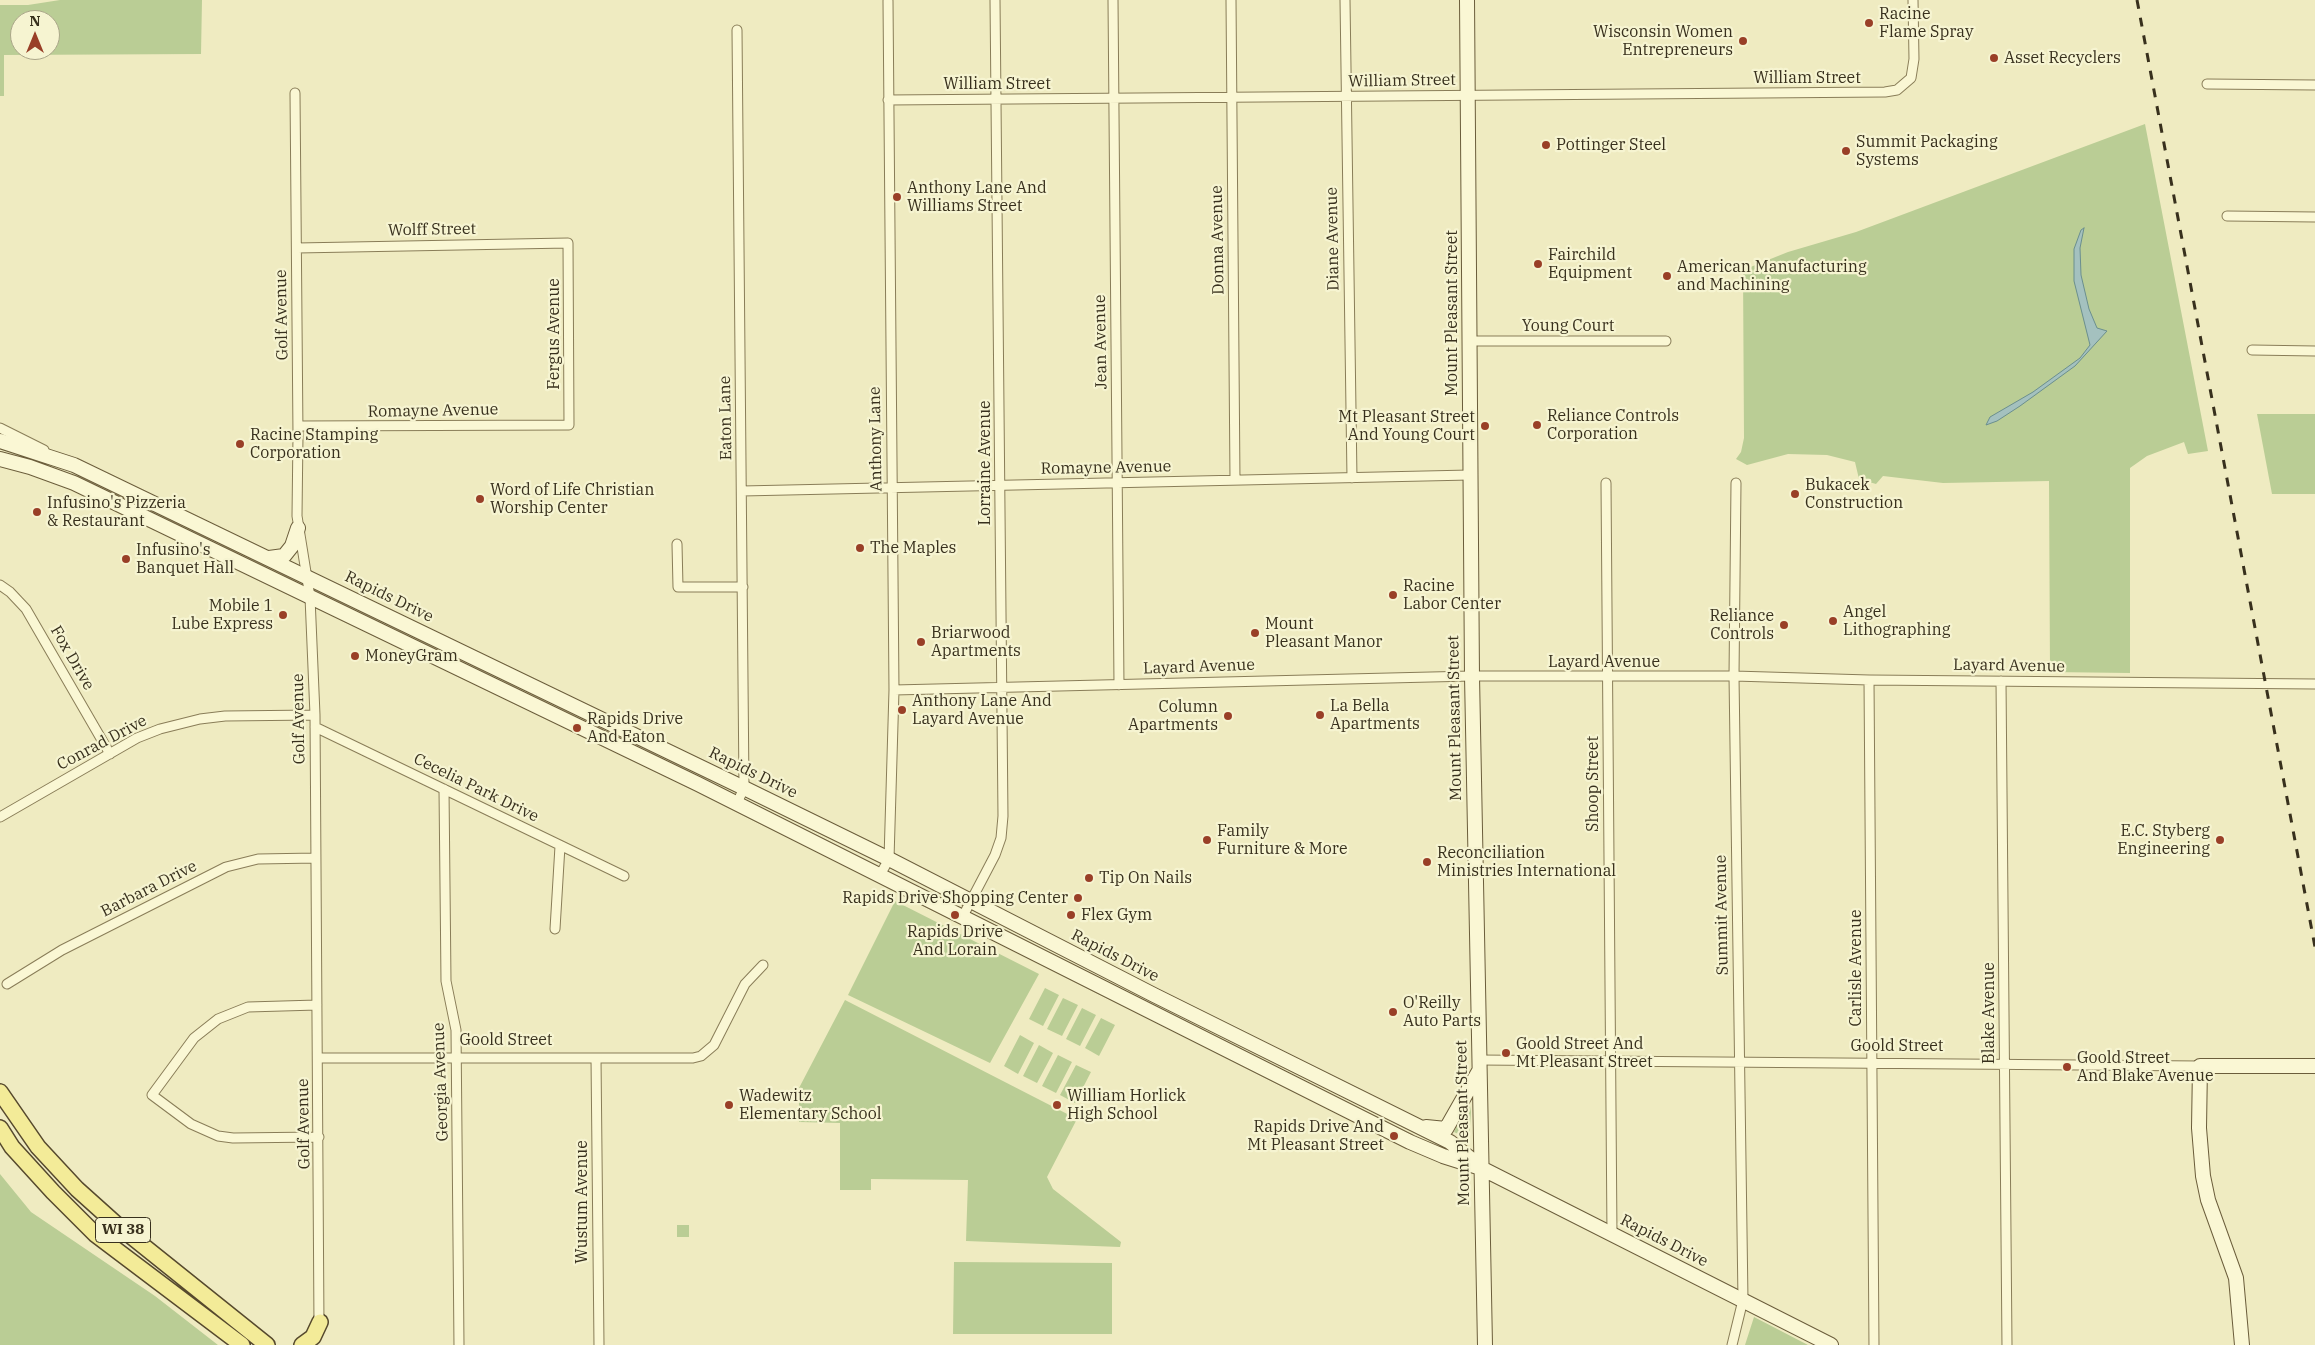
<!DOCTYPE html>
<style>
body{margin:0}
#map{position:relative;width:2315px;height:1345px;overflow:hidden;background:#efebc1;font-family:"IBM Plex Serif",serif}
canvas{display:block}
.north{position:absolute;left:10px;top:10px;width:50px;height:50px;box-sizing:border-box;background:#f6f4d1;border:1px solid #aaa689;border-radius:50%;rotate:0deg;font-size:14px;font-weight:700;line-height:20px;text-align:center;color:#38301d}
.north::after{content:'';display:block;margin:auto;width:18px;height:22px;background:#993f27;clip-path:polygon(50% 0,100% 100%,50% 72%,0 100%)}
</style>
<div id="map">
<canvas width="2315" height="1345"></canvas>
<div class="north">N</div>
</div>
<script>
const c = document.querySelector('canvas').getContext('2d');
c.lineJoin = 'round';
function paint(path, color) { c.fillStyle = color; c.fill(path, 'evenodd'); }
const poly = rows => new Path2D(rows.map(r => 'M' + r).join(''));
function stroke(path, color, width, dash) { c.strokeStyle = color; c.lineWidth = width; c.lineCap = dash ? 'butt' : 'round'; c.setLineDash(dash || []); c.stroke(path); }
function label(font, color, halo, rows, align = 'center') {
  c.font = font + ' "IBM Plex Serif",serif'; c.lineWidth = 4.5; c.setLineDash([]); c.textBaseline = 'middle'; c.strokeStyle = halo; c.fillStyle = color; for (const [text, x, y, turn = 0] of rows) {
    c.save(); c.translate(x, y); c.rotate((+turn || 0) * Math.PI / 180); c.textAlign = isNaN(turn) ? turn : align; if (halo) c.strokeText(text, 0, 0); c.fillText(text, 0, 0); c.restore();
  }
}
paint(poly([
 [60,0,202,0,201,54,4,55,4,96,0,96,0,5,28,5],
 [20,20,50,20,50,50,20,50],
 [2145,124,2208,451,2188,454,2184,442,2147,456,2130,468,2130,673,2050,672,2049,481,1943,483,1883,476,1876,484,1859,479,1855,462,1827,455,1788,454,1747,465,1736,459,1741,452,1744,438,1743,270,1788,252,1856,232],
 [2257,414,2315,414,2315,494,2272,494],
 [895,901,1039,974,990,1063,848,995],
 [1045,988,1059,995,1043,1026,1029,1019],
 [1063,998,1078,1005,1062,1036,1047,1029],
 [845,1000,1077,1119,1047,1177,1053,1189,1121,1242,1120,1247,966,1241,968,1180,871,1179,871,1190,840,1190,840,1123,799,1122,799,1088],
 [1082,1008,1096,1015,1080,1046,1066,1039],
 [1101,1018,1115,1025,1099,1056,1085,1048],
 [1020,1035,1034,1043,1018,1074,1004,1066],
 [1039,1045,1053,1053,1037,1083,1023,1076],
 [1058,1055,1072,1062,1056,1093,1042,1086],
 [1076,1065,1091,1072,1075,1103,1060,1095],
 [1467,1105,1470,1106,1471,1112,1469,1139,1454,1132],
 [0,1174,31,1212,155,1296,218,1345,0,1345],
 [677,1225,689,1225,689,1237,677,1237],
 [954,1262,1112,1263,1112,1334,953,1334],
 [1754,1317,1808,1345,1745,1345]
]), '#bacd95');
const water = poly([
 [2084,228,2080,248,2081,275,2089,309,2097,328,2107,331,2075,366,2020,406,1997,421,1986,425,1990,417,2033,392,2080,358,2090,345,2074,281,2074,249,2081,230,2084,228]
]);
paint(water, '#a4c1bf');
stroke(water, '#6b8f8e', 1);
const street = poly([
 [1113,0,1119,685],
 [1231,0,1235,480],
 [1345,0,1352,478],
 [2207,84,2315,85],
 [295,93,298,435,297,516,310,597,315,715,319,1325],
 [888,100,1885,92,1897,90,1911,78,1914,59,1913,0],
 [2227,216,2315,217],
 [297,248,568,243,569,425,298,426],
 [1470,341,1666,341],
 [2252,350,2315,351],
 [0,428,44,450],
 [1606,483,1612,1234],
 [742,491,1470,475],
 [677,544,678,587,743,587],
 [0,585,10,592,26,609,110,754],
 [1869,680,1874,1345],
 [2001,681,2007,1345],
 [894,690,1472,676,1734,676,1869,680,2315,684],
 [315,727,624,876],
 [444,789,446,981,456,1030,459,1345],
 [737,803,744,788,737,30],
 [0,817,137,738,160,729,200,719,225,716,315,715],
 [880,875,889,859,894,690,888,1],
 [963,916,995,855,1001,838,1003,816,995,0],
 [555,929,560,846],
 [7,984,62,950,226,867,258,859,316,858],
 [317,1005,248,1007,218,1019,194,1038,152,1095,191,1124,218,1136,233,1138,319,1137],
 [318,1058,693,1058,701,1056,714,1045,745,984,763,965],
 [596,1058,599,1345],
 [1479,1060,2200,1066],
 [1732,1345,1743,1300,1734,676,1736,483]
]);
const secondary = poly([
 [1467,0,1472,676,1485,1345],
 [0,441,74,465,744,788,889,859,1154,995,1450,1142,1477,1164],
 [0,459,30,467,74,483,698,784,1410,1142,1443,1156,1481,1168,1831,1345],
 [269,558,284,556,292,546,298,528],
 [1426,1127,1446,1129,1479,1071],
 [2242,1345,2236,1278,2208,1200,2203,1176,2199,1128,2200,1066,2315,1066]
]);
const primary = poly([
 [0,1092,38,1147,77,1189,116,1224,267,1345],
 [0,1128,12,1147,53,1192,95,1234,242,1345],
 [302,1345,313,1337,320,1322]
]);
stroke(street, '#897d58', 11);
stroke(secondary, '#6b5d3b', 16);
stroke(primary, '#56492d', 18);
stroke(street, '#faf7d4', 9);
stroke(secondary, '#faf7d4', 14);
stroke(primary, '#f3eb98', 15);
stroke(poly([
 [2137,0,2315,947]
]), '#38301d', 3, [9, 9]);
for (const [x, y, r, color] of [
 [1869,23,5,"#993f27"],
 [1743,41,5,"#993f27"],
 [1994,58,5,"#993f27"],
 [1546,145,5,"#993f27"],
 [1846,151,5,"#993f27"],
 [897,197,5,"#993f27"],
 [1538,264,5,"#993f27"],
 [1667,276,5,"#993f27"],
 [1537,425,5,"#993f27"],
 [1485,426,5,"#993f27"],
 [240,444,5,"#993f27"],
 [1795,494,5,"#993f27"],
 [480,499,5,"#993f27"],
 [37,512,5,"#993f27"],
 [860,548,5,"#993f27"],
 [126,559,5,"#993f27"],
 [1393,595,5,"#993f27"],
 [283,615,5,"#993f27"],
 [1833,621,5,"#993f27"],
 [1784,625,5,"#993f27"],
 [1255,633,5,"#993f27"],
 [921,642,5,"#993f27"],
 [355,656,5,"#993f27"],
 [902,710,5,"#993f27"],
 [1320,715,5,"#993f27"],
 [1228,716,5,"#993f27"],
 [577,728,5,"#993f27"],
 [1207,840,5,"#993f27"],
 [2220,840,5,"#993f27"],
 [1427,862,5,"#993f27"],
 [1089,878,5,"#993f27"],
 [1078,898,5,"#993f27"],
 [955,915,5,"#993f27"],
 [1071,915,5,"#993f27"],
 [1393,1012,5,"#993f27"],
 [1506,1053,5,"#993f27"],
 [2067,1067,5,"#993f27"],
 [729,1105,5,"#993f27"],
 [1057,1105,5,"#993f27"],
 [1394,1136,5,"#993f27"]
]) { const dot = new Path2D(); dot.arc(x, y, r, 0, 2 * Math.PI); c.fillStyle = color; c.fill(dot); stroke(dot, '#f6f4d1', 2); }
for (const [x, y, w] of [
 [123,1230,55]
]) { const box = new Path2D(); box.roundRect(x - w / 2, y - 12.5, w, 25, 4); c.fillStyle = '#f6f4d1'; c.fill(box); stroke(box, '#38301d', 1); }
label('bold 15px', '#38301d', null, [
 ["WI 38",123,1230]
]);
label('16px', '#38301d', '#f6f4d1', [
 ["Racine",1879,14],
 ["Flame Spray",1879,32],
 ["Wisconsin Women",1733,32,"right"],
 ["Entrepreneurs",1733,50,"right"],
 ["Asset Recyclers",2004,58],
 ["Summit Packaging",1856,142],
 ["Systems",1856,160],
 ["Pottinger Steel",1556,145],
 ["Anthony Lane And",907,188],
 ["Williams Street",907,206],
 ["Fairchild",1548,255],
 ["Equipment",1548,273],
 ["American Manufacturing",1677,267],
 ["and Machining",1677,285],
 ["Reliance Controls",1547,416],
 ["Corporation",1547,434],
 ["Mt Pleasant Street",1475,417,"right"],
 ["And Young Court",1475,435,"right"],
 ["Racine Stamping",250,435],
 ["Corporation",250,453],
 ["Bukacek",1805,485],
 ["Construction",1805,503],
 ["Word of Life Christian",490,490],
 ["Worship Center",490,508],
 ["Infusino's Pizzeria",47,503],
 ["& Restaurant",47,521],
 ["The Maples",870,548],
 ["Infusino's",136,550],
 ["Banquet Hall",136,568],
 ["Racine",1403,586],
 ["Labor Center",1403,604],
 ["Mobile 1",273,606,"right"],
 ["Lube Express",273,624,"right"],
 ["Angel",1843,612],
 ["Lithographing",1843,630],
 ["Reliance",1774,616,"right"],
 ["Controls",1774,634,"right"],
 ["Mount",1265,624],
 ["Pleasant Manor",1265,642],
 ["Briarwood",931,633],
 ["Apartments",931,651],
 ["MoneyGram",365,656],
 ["Anthony Lane And",912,701],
 ["Layard Avenue",912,719],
 ["La Bella",1330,706],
 ["Apartments",1330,724],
 ["Column",1218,707,"right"],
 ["Apartments",1218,725,"right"],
 ["Rapids Drive",587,719],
 ["And Eaton",587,737],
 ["Family",1217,831],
 ["Furniture & More",1217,849],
 ["E.C. Styberg",2210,831,"right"],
 ["Engineering",2210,849,"right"],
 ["Reconciliation",1437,853],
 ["Ministries International",1437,871],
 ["Tip On Nails",1099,878],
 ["Rapids Drive Shopping Center",1068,898,"right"],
 ["Flex Gym",1081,915],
 ["Rapids Drive",955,932,"center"],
 ["And Lorain",955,950,"center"],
 ["O'Reilly",1403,1003],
 ["Auto Parts",1403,1021],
 ["Goold Street And",1516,1044],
 ["Mt Pleasant Street",1516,1062],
 ["Goold Street",2077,1058],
 ["And Blake Avenue",2077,1076],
 ["Wadewitz",739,1096],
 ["Elementary School",739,1114],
 ["William Horlick",1067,1096],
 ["High School",1067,1114],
 ["Rapids Drive And",1384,1127,"right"],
 ["Mt Pleasant Street",1384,1145,"right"]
], 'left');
label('16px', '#38301d', '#f6f4d1', [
 ["William Street",1807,78],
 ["William Street",1402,81,-1],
 ["William Street",997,84],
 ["Wolff Street",432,230,-1],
 ["Diane Avenue",1333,239,-91],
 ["Donna Avenue",1218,240,-91],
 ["Mount Pleasant Street",1452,313,-90],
 ["Golf Avenue",282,315,-91],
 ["Young Court",1568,326],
 ["Fergus Avenue",554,334,-90],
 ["Jean Avenue",1101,342,-91],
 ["Romayne Avenue",433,411,-1],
 ["Eaton Lane",726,418,-91],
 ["Anthony Lane",876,439,-91],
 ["Lorraine Avenue",985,463,-90],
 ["Romayne Avenue",1106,468,-1],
 ["Rapids Drive",389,597,26],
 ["Fox Drive",72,658,60],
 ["Layard Avenue",1604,662],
 ["Layard Avenue",2009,666,1],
 ["Layard Avenue",1199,667,-2],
 ["Mount Pleasant Street",1455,718,-91],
 ["Golf Avenue",299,719,-91],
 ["Conrad Drive",102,743,-28],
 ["Rapids Drive",753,773,26],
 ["Shoop Street",1593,784,-90],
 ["Cecelia Park Drive",476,788,26],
 ["Barbara Drive",149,889,-27],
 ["Summit Avenue",1722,915,-91],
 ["Rapids Drive",1115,956,27],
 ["Carlisle Avenue",1856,968,-90],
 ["Blake Avenue",1989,1013,-90],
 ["Goold Street",506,1040],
 ["Goold Street",1897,1046],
 ["Georgia Avenue",441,1082,-92],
 ["Mount Pleasant Street",1463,1123,-91],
 ["Golf Avenue",304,1124,-91],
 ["Wustum Avenue",582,1202,-90],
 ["Rapids Drive",1664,1241,27]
]);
</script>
